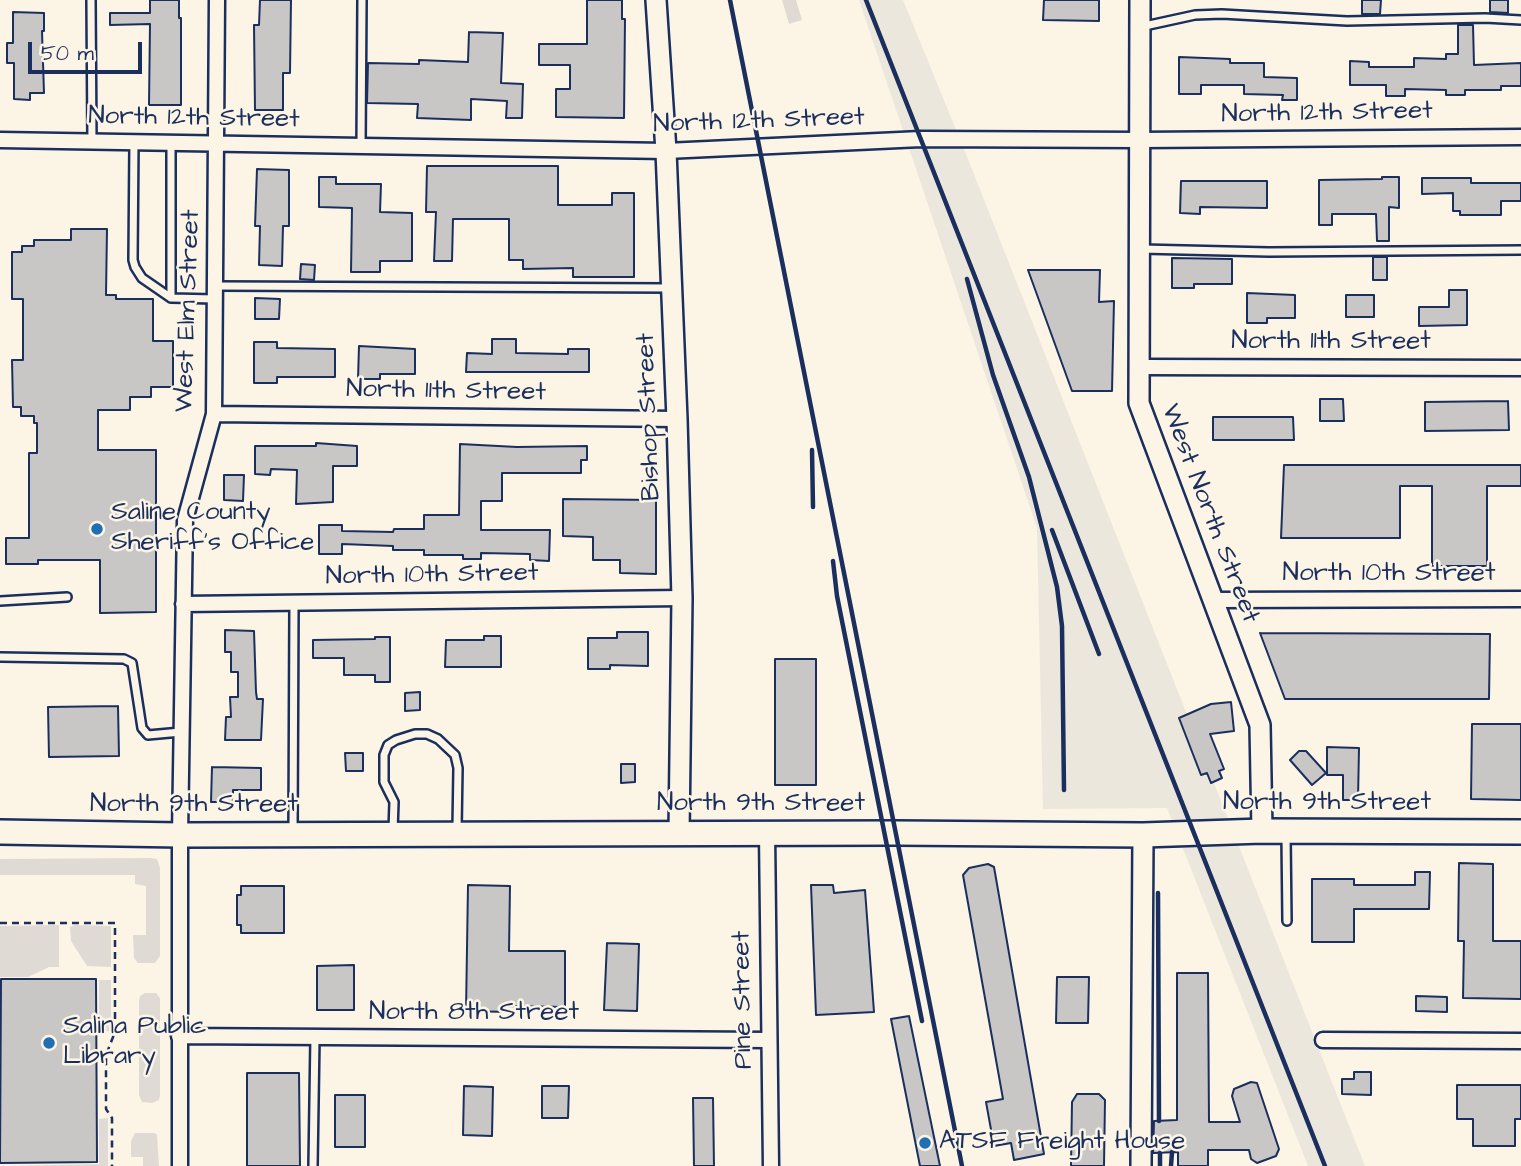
<!DOCTYPE html>
<style>
body{margin:0}
#map{position:relative;width:1521px;height:1166px;overflow:hidden;background:#fcf5e5;font-family:"Architects Daughter",sans-serif}
canvas{display:block}
.scale{position:absolute;left:28px;top:42px;width:114px;height:32px;box-sizing:border-box;border:4px solid #1b2f5e;border-top:0;padding-left:9px;font-size:21px;line-height:24px;white-space:nowrap;color:#1b2f5e;-webkit-text-stroke:5px #fcf5e5;paint-order:stroke}
</style>
<div id="map">
<canvas width="1521" height="1166"></canvas>
<div class="scale">50 m</div>
</div>
<script>
const c = document.querySelector('canvas').getContext('2d');
c.lineJoin = 'round';
function paint(path, color) { c.fillStyle = color; c.fill(path, 'evenodd'); }
const poly = rows => new Path2D(rows.map(r => 'M' + r).join(''));
function stroke(path, color, width, dash) { c.strokeStyle = color; c.lineWidth = width; c.lineCap = dash ? 'butt' : 'round'; c.setLineDash(dash || []); c.stroke(path); }
function label(font, color, halo, rows, align = 'center') {
  c.font = font + ' "Architects Daughter",sans-serif'; c.lineWidth = 5; c.setLineDash([]); c.textBaseline = 'middle'; c.strokeStyle = halo; c.fillStyle = color; for (const [text, x, y, turn = 0] of rows) {
    c.save(); c.translate(x, y); c.rotate((+turn || 0) * Math.PI / 180); c.textAlign = isNaN(turn) ? turn : align; if (halo) c.strokeText(text, 0, 0); c.fillText(text, 0, 0); c.restore();
  }
}
paint(poly([
 [859,0,903,0,968,159,1365,1166,1308,1166,1167,808,1043,809,1037,528]
]), '#ece7dc');
paint(poly([
 [782,0,796,0,802,20,789,24],
 [150,858,157,859,160,868,160,956,155,963,138,963,134,958,133,935,146,935,146,886,135,884,135,875,0,875,0,859],
 [59,925,59,967,49,967,28,977,0,977,0,926],
 [75,925,111,926,111,967,87,966,71,941,70,927],
 [99,980,111,980,111,1031,99,1031],
 [145,993,156,993,160,998,160,1095,159,1100,152,1103,142,1102,139,1095,139,1001,140,996],
 [108,1118,108,1166,4,1166,99,1164,99,1119],
 [135,1133,155,1133,157,1135,159,1166,143,1166,143,1157,131,1157,131,1141]
]), '#dfdbd4');
const building = poly([
 [150,0,179,0,179,18,181,18,181,105,149,105,150,24,110,25,110,13,150,13,150,0],
 [260,0,291,0,290,73,283,73,283,110,255,110,254,25,259,25,260,0],
 [587,0,622,0,622,19,625,19,624,118,556,117,556,89,570,89,570,65,539,65,539,44,587,44,587,0],
 [1044,0,1099,0,1099,21,1043,20,1044,0],
 [1362,0,1381,0,1380,14,1362,14,1362,0],
 [1490,0,1508,0,1508,13,1490,12,1490,0],
 [13,12,44,13,44,31,42,31,44,93,30,93,30,100,14,99,14,63,7,63,7,43,13,43,13,12],
 [1458,25,1473,25,1474,65,1521,63,1521,86,1501,86,1501,90,1465,90,1465,95,1446,95,1446,90,1405,89,1405,96,1386,96,1386,85,1350,85,1350,61,1369,62,1369,67,1414,67,1414,58,1446,59,1446,54,1458,54,1458,25],
 [469,32,503,33,501,83,523,84,522,118,506,118,507,101,471,99,471,120,417,118,418,104,367,103,368,63,419,64,419,60,468,62,469,32],
 [1179,57,1230,59,1230,63,1264,63,1264,77,1297,78,1297,100,1282,100,1283,95,1244,94,1244,85,1201,85,1201,94,1179,94,1179,57],
 [427,166,558,166,558,205,612,205,612,193,634,193,634,277,573,277,573,268,523,269,523,260,509,260,509,219,453,219,452,261,434,261,436,212,426,212,427,166],
 [257,169,289,170,289,226,283,226,282,266,259,265,260,226,255,226,257,169],
 [319,177,336,177,336,184,381,184,380,212,412,213,412,261,380,261,380,272,351,272,352,208,319,207,319,177],
 [1382,177,1399,177,1399,208,1389,207,1389,241,1377,241,1376,214,1332,214,1332,225,1319,225,1319,180,1382,179,1382,177],
 [1422,178,1471,178,1471,183,1521,183,1521,201,1501,201,1501,215,1460,215,1460,211,1453,211,1453,193,1422,194,1422,178],
 [1181,181,1267,181,1267,208,1200,207,1200,214,1180,213,1181,181],
 [71,229,107,229,106,295,116,295,116,299,153,299,153,341,173,341,173,387,151,387,151,397,130,397,130,410,98,410,98,450,156,450,156,612,100,613,100,560,38,560,38,564,6,564,6,538,29,538,29,453,37,453,37,423,34,423,34,416,21,416,21,407,13,407,12,360,23,360,23,299,12,299,12,252,22,252,22,246,34,246,34,240,71,240,71,229],
 [1373,257,1387,257,1387,280,1373,280,1373,257],
 [1172,258,1232,259,1232,284,1194,284,1194,288,1172,288,1172,258],
 [301,264,315,265,314,280,300,279,301,264],
 [1028,270,1100,270,1099,302,1114,301,1112,391,1072,391,1028,270],
 [1449,290,1467,290,1467,325,1419,326,1419,307,1449,307,1449,290],
 [1247,293,1295,295,1295,318,1267,318,1267,323,1247,323,1247,293],
 [1346,295,1374,295,1374,317,1346,317,1346,295],
 [255,298,280,299,279,319,255,319,255,298],
 [492,339,516,339,516,353,568,354,568,349,589,349,589,372,466,372,467,353,492,354,492,339],
 [254,342,277,342,277,348,335,349,335,377,277,377,277,383,254,383,254,342],
 [359,346,415,349,415,374,380,374,380,379,358,379,359,346],
 [1320,399,1343,399,1344,421,1320,421,1320,399],
 [1508,401,1509,430,1425,431,1425,402,1508,401],
 [1213,417,1293,417,1294,440,1213,440,1213,417],
 [316,443,357,446,357,466,333,466,333,502,296,504,297,470,271,469,270,475,255,474,255,446,316,446,316,443],
 [460,444,517,447,587,446,587,460,581,460,581,473,502,473,502,501,481,501,481,530,550,530,549,561,530,560,530,554,481,553,481,559,463,559,463,555,424,555,424,550,393,550,393,546,342,544,342,554,319,554,319,525,342,525,342,531,393,532,394,529,424,529,424,515,459,515,460,444],
 [1284,465,1521,465,1521,486,1487,486,1487,566,1432,566,1432,486,1400,486,1400,538,1281,538,1284,465],
 [224,475,244,475,243,501,224,500,224,475],
 [563,499,656,500,656,574,620,573,620,560,593,560,593,537,563,536,563,499],
 [225,630,254,631,256,692,257,699,263,699,261,740,225,740,226,717,231,717,230,697,238,697,238,672,231,672,231,652,225,652,225,630],
 [617,632,648,632,648,666,610,665,610,669,588,669,588,638,617,638,617,632],
 [1260,633,1490,634,1489,699,1285,699,1260,633],
 [484,636,501,636,501,667,445,667,446,640,484,640,484,636],
 [375,637,390,637,390,682,375,682,375,675,344,675,344,658,313,658,313,640,375,639,375,637],
 [775,659,816,659,816,785,775,785,775,659],
 [420,692,420,710,405,711,405,693,420,692],
 [1231,702,1234,731,1210,734,1224,769,1219,771,1222,778,1211,783,1207,773,1201,775,1179,718,1211,704,1231,702],
 [118,706,119,756,49,757,48,707,118,706],
 [1472,724,1521,724,1521,800,1471,799,1472,724],
 [1327,747,1359,748,1358,800,1343,800,1343,775,1327,775,1327,747],
 [1299,751,1306,751,1326,773,1312,785,1290,760,1299,751],
 [345,753,363,753,363,771,346,771,345,753],
 [621,764,635,764,635,782,621,783,621,764],
 [212,767,261,768,261,790,233,790,233,802,211,802,212,767],
 [1459,863,1493,864,1493,941,1521,941,1521,999,1463,998,1464,941,1458,941,1459,863],
 [988,864,994,867,1044,1154,1014,1160,1011,1143,994,1146,986,1102,1003,1099,963,875,969,868,988,864],
 [1415,872,1430,872,1429,909,1354,909,1354,942,1312,942,1312,879,1354,879,1354,885,1415,885,1415,872],
 [468,885,510,886,509,951,565,951,565,1007,509,1006,509,1012,466,1011,468,885],
 [811,885,833,885,834,893,865,890,874,1012,816,1015,811,885],
 [241,886,284,886,284,933,241,933,241,925,237,925,237,895,241,895,241,886],
 [607,943,639,944,637,1011,604,1010,607,943],
 [354,965,354,1010,317,1010,317,966,354,965],
 [1177,973,1208,973,1209,1122,1240,1122,1232,1096,1234,1089,1251,1082,1257,1083,1279,1149,1276,1156,1257,1163,1251,1159,1249,1150,1208,1150,1208,1166,1178,1166,1178,1152,1153,1153,1154,1121,1177,1120,1177,973],
 [1057,977,1089,977,1088,1023,1056,1023,1057,977],
 [1,979,96,979,97,1162,0,1163,1,979],
 [1416,996,1447,997,1447,1012,1416,1011,1416,996],
 [909,1016,940,1166,920,1166,891,1019,909,1016],
 [1354,1072,1371,1072,1371,1095,1342,1094,1342,1079,1354,1079,1354,1072],
 [247,1073,299,1073,300,1166,247,1166,247,1073],
 [1457,1085,1521,1085,1521,1119,1515,1119,1515,1146,1473,1146,1473,1119,1457,1119,1457,1085],
 [464,1086,493,1087,492,1136,463,1135,464,1086],
 [542,1086,569,1086,568,1118,542,1118,542,1086],
 [1077,1094,1099,1094,1105,1100,1104,1166,1071,1166,1072,1102,1077,1094],
 [335,1095,365,1095,365,1147,335,1147,335,1095],
 [693,1098,713,1098,714,1166,694,1166,693,1098]
]);
paint(building, '#c8c7c6');
stroke(building, '#1b2f5e', 2);
const lane = poly([
 [91,0,92,142],
 [1140,27,1195,15,1222,14,1347,21,1485,18,1521,20],
 [134,142,133,260,135,267,142,278,171,298,215,299],
 [171,143,171,298],
 [361,146,362,0],
 [1141,249,1269,252,1521,250],
 [216,286,670,288],
 [0,601,67,597],
 [0,657,124,659,132,663,142,728,148,735,181,732],
 [393,831,394,802,384,782,384,755,388,745,396,740,415,734,427,734,438,739,455,755,458,768,457,829],
 [293,833,294,603],
 [1286,836,1287,921],
 [313,1166,315,1037]
]);
const street = poly([
 [0,140,666,151,921,139,1140,140,1521,137],
 [1140,367,1521,368],
 [214,414,677,419],
 [1215,600,1521,599],
 [183,604,682,598],
 [767,833,771,1166],
 [179,1036,769,1040],
 [1323,1040,1521,1041],
 [180,1166,180,835,185,520,214,414,217,0]
]);
const secondary = poly([
 [656,0,666,151,677,419,682,598,679,833],
 [1140,0,1139,403,1260,725,1262,831],
 [1141,1166,1143,835]
]);
const primary = poly([
 [0,832,180,835,896,833,1143,835,1262,831,1521,832]
]);
stroke(lane, '#1b2f5e', 12);
stroke(street, '#1b2f5e', 19);
stroke(secondary, '#1b2f5e', 24);
stroke(primary, '#1b2f5e', 28);
stroke(poly([
 [0,923,115,923,115,1032,106,1055,106,1109,112,1118,112,1166]
]), '#1b2f5e', 2.5, [7, 5]);
stroke(lane, '#fcf5e5', 7);
stroke(street, '#fcf5e5', 14);
stroke(secondary, '#fcf5e5', 19);
stroke(primary, '#fcf5e5', 23);
stroke(poly([
 [730,0,962,1166],
 [866,0,1325,1166],
 [967,279,993,375,1029,477,1057,587,1062,626,1064,790],
 [812,450,813,507],
 [1052,530,1099,654],
 [833,561,837,596,922,1021],
 [1158,893,1159,1121],
 [1160,1153,1160,1166],
 [1171,1166,1172,1152]
]), '#1b2f5e', 4.5);
for (const [x, y, r, color] of [
 [97,529,7,"#1f6fb2"],
 [49,1043,7,"#1f6fb2"],
 [925,1143,7,"#1f6fb2"]
]) { const dot = new Path2D(); dot.arc(x, y, r, 0, 2 * Math.PI); c.fillStyle = color; c.fill(dot); stroke(dot, '#fcf5e5', 2.5); }
label('26px', '#1b2f5e', '#fcf5e5', [
 ["North 12th Street",1327,114,-1],
 ["North 12th Street",194,119,1],
 ["North 12th Street",759,122,-2],
 ["West Elm Street",189,311,-88],
 ["North 11th Street",1331,343],
 ["North 11th Street",446,392,1],
 ["Bishop Street",650,417,-92],
 ["West North Street",1209,514,69],
 ["North 10th Street",1389,575],
 ["North 10th Street",432,576,-1],
 ["North 9th Street",1327,804],
 ["North 9th Street",761,805],
 ["North 9th Street",194,806],
 ["Pine Street",744,1000,-91],
 ["North 8th Street",474,1014]
]);
label('26px', '#1b2f5e', '#fcf5e5', [
 ["Saline County",111,514],
 ["Sheriff's Office",111,544],
 ["Salina Public",63,1028],
 ["Library",63,1058],
 ["ATSF Freight House",939,1143]
], 'left');
</script>
